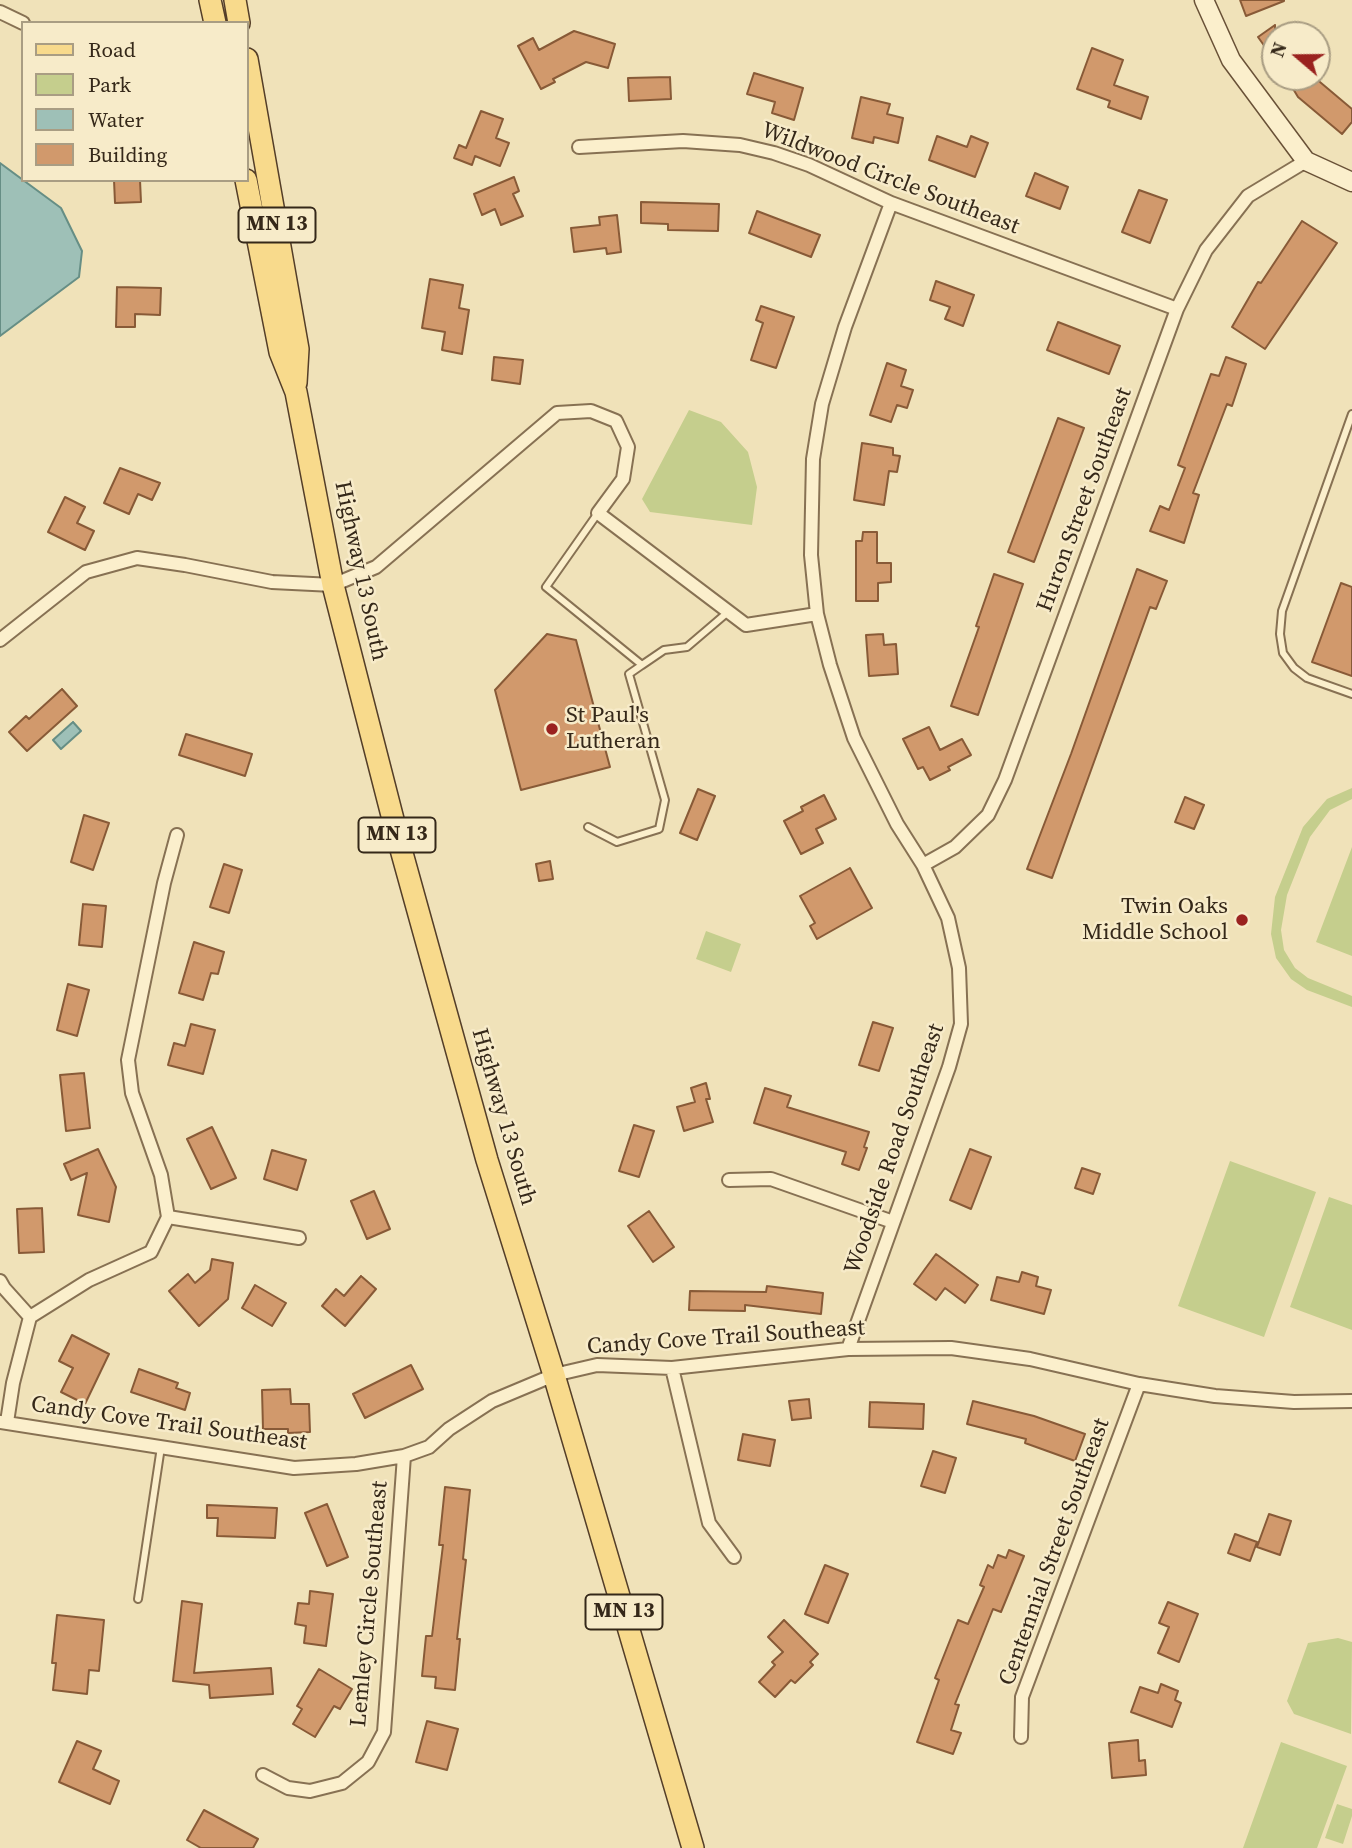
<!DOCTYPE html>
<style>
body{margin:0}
#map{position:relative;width:1352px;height:1848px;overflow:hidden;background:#f0e2b9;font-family:"Source Serif 4",serif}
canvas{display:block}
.legend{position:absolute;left:21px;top:21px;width:228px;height:161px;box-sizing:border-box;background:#f7ebc9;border:2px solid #a99d83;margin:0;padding:9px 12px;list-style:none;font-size:21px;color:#352819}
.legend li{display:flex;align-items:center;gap:14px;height:35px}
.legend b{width:35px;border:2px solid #a99d83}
.north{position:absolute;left:1261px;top:21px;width:70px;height:70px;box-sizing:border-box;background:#f7ebc9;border:2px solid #a99d83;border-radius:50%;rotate:290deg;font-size:19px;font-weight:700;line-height:28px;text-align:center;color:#352819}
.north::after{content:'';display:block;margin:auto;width:24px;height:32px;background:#9a221f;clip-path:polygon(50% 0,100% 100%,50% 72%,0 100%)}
</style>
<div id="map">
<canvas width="1352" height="1848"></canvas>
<ul class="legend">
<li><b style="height:9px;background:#f8da8c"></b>Road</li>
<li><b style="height:19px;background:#c5ce8d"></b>Park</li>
<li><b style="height:19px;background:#9ec0b7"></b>Water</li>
<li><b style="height:19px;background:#d1996c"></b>Building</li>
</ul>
<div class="north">N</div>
</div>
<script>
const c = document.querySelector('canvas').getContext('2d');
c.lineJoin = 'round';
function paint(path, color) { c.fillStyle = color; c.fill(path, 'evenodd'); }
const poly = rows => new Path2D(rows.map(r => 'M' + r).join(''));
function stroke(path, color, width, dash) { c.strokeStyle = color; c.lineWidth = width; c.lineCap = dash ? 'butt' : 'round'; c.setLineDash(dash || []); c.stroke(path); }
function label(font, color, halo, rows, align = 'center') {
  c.font = font + ' "Source Serif 4",serif'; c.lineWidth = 5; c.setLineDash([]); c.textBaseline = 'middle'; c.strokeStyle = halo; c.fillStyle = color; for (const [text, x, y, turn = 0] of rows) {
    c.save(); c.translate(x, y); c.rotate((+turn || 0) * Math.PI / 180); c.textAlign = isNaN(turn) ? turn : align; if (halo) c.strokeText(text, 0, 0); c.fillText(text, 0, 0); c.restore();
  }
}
paint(poly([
 [689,410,721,422,748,452,757,487,752,525,650,512,642,499],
 [1352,788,1352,799,1330,810,1310,837,1287,895,1281,930,1284,950,1295,968,1308,978,1352,996,1352,1007,1307,990,1291,979,1276,958,1271,934,1275,897,1303,827,1327,799],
 [1352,847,1352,956,1316,942],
 [706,931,741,944,731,972,696,959],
 [1230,1161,1316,1192,1264,1337,1178,1306],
 [1329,1197,1352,1205,1352,1330,1290,1307],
 [1338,1638,1352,1642,1351,1734,1294,1714,1287,1701,1308,1643],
 [1281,1742,1347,1766,1317,1848,1243,1848],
 [1337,1804,1352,1809,1352,1816,1343,1844,1325,1838]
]), '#c5ce8d');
const water = poly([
 [0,163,61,208,82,251,79,277,0,336,0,163],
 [73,722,81,731,61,749,53,740,73,722]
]);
paint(water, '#9ec0b7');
stroke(water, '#668e85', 2);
const building = poly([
 [1240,0,1284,0,1284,1,1246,16,1240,0],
 [1275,25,1275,61,1258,37,1275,25],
 [574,31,615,44,608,68,586,62,553,79,555,82,541,89,518,46,533,38,539,50,574,31],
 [1092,48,1123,60,1114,85,1148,97,1141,119,1108,107,1110,101,1077,89,1092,48],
 [754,73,803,88,794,120,772,113,775,102,747,94,754,73],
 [670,77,671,99,629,101,628,78,670,77],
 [1286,77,1314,77,1352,109,1352,122,1342,134,1298,97,1286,77],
 [861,97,890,104,887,114,903,118,898,143,874,137,873,143,852,138,861,97],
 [481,111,503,119,496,138,509,143,500,166,475,156,472,165,454,158,459,145,466,148,481,111],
 [937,136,967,147,971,136,988,143,975,177,929,160,937,136],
 [1035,173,1068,187,1060,209,1026,196,1035,173],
 [514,177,519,191,513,194,523,216,501,225,495,209,482,215,474,194,514,177],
 [114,180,140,180,141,202,115,203,114,180],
 [1139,190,1167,200,1150,243,1122,232,1139,190],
 [641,202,719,204,718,231,668,230,668,224,641,223,641,202],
 [757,211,820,235,811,257,749,233,757,211],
 [617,215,621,252,607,254,606,248,574,252,571,228,600,225,599,217,617,215],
 [1302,221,1337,243,1265,349,1232,327,1258,282,1261,283,1302,221],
 [430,279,463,285,459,308,469,310,462,354,442,350,445,332,422,328,430,279],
 [936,281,974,295,963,326,945,319,950,307,930,300,936,281],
 [117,287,161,288,160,315,135,314,135,327,116,327,117,287],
 [761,306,794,317,776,368,751,360,763,323,756,320,761,306],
 [1058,322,1120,346,1109,374,1047,350,1058,322],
 [494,357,523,360,520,384,492,380,494,357],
 [1226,357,1246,364,1232,406,1227,404,1193,493,1199,495,1184,543,1150,531,1160,506,1169,510,1185,468,1178,465,1211,374,1219,376,1226,357],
 [887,363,906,370,901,386,913,390,907,408,897,405,891,422,870,415,887,363],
 [1058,418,1084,428,1034,562,1008,552,1058,418],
 [862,443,893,448,893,455,900,456,897,472,889,471,884,505,854,500,862,443],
 [120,468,160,483,152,500,138,494,129,514,104,503,120,468],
 [65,497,85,507,77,523,94,531,85,550,48,532,65,497],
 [863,532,877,532,877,563,891,563,891,582,878,583,878,601,856,601,856,541,862,541,863,532],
 [1137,569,1167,581,1156,609,1150,607,1052,878,1027,869,1071,754,1137,569],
 [994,574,1023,584,978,715,951,706,979,627,976,626,994,574],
 [1341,583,1352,587,1352,676,1312,662,1341,583],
 [547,634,576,640,610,767,521,790,495,690,547,634],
 [883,634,884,645,896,644,898,674,869,676,866,635,883,634],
 [62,689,77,706,27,751,9,732,26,716,29,719,62,689],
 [929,727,940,750,962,739,971,755,948,767,950,770,930,780,923,767,918,769,903,739,929,727],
 [186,734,252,754,245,776,179,755,186,734],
 [698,789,715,796,697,840,680,833,698,789],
 [824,795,836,819,816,829,823,843,801,854,784,821,803,811,801,807,824,795],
 [1185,797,1204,805,1194,829,1175,822,1185,797],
 [84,815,109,823,93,870,71,862,84,815],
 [550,861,553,879,539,881,536,864,550,861],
 [224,864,242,870,229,913,210,907,224,864],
 [850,868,872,908,817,939,810,926,815,923,800,896,850,868],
 [83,904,106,906,102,947,79,945,83,904],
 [194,942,224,952,218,974,211,973,203,1000,179,993,194,942],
 [68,984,89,990,77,1036,57,1030,68,984],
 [873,1022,893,1028,879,1071,859,1065,873,1022],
 [191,1024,215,1030,203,1074,168,1065,174,1043,185,1046,191,1024],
 [84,1073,90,1128,66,1131,60,1075,84,1073],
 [706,1083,710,1099,706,1099,713,1122,684,1131,677,1107,695,1102,691,1088,706,1083],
 [765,1088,791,1096,787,1107,869,1132,864,1147,867,1148,859,1170,842,1164,846,1152,754,1123,765,1088],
 [634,1125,654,1131,639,1177,619,1171,634,1125],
 [212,1127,236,1178,211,1189,187,1139,212,1127],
 [98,1149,116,1187,109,1222,78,1215,87,1173,71,1180,64,1164,98,1149],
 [970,1149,991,1157,971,1209,950,1200,970,1149],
 [272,1150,306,1160,297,1190,264,1179,272,1150],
 [1082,1168,1100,1174,1093,1194,1075,1188,1082,1168],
 [374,1191,390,1229,367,1239,351,1201,374,1191],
 [42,1208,44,1252,19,1253,17,1209,42,1208],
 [649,1211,674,1247,653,1262,628,1226,649,1211],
 [936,1254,978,1285,965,1303,945,1288,936,1300,914,1284,936,1254],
 [212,1259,233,1263,228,1299,199,1326,169,1291,188,1274,195,1283,210,1270,212,1259],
 [1022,1272,1038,1277,1036,1286,1051,1290,1044,1314,991,1300,997,1277,1019,1282,1022,1272],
 [361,1276,376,1289,345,1326,322,1306,336,1289,344,1296,361,1276],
 [255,1285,286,1303,272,1326,242,1308,255,1285],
 [767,1286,823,1293,821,1314,745,1305,745,1311,689,1310,690,1291,766,1292,767,1286],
 [72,1335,109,1354,85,1404,61,1392,73,1368,59,1361,72,1335],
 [411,1365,423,1389,365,1418,353,1394,411,1365],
 [139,1369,178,1383,176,1388,190,1393,185,1410,131,1392,139,1369],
 [290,1389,291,1404,309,1404,310,1432,288,1433,288,1429,263,1429,262,1390,290,1389],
 [809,1399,811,1418,792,1420,789,1401,809,1399],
 [973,1401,1034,1416,1085,1434,1075,1461,1025,1443,1026,1439,967,1424,973,1401],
 [870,1402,924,1404,923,1429,869,1427,870,1402],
 [743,1434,775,1440,770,1466,738,1460,743,1434],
 [933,1451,956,1458,945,1493,921,1486,933,1451],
 [445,1487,470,1490,463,1559,466,1560,457,1639,460,1639,455,1690,435,1688,436,1677,422,1676,426,1636,432,1636,443,1545,439,1545,445,1487],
 [327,1504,348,1557,327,1566,305,1513,327,1504],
 [207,1505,277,1508,275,1538,217,1536,218,1518,207,1518,207,1505],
 [1269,1514,1291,1521,1280,1555,1257,1547,1269,1514],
 [1235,1534,1257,1542,1250,1561,1228,1553,1235,1534],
 [1009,1550,1024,1556,1001,1612,993,1609,955,1704,959,1705,951,1730,961,1733,953,1754,917,1742,939,1680,935,1678,958,1620,968,1624,984,1587,980,1585,988,1565,993,1568,998,1555,1006,1558,1009,1550],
 [825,1565,848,1574,828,1623,805,1614,825,1565],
 [310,1591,333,1594,326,1646,304,1643,306,1626,295,1624,298,1603,309,1604,310,1591],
 [182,1601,202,1604,194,1673,271,1668,273,1694,210,1698,209,1685,173,1681,182,1601],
 [1168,1602,1198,1614,1179,1662,1158,1653,1169,1627,1159,1623,1168,1602],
 [57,1615,104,1620,99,1671,89,1670,87,1694,53,1690,56,1663,52,1663,57,1615],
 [784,1620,818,1654,810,1662,813,1665,795,1683,791,1680,775,1697,759,1682,775,1665,772,1662,783,1652,768,1637,784,1620],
 [319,1669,352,1689,340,1709,334,1706,315,1737,293,1724,302,1709,297,1706,319,1669],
 [1161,1684,1178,1691,1175,1700,1181,1703,1172,1727,1131,1712,1140,1687,1158,1693,1161,1684],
 [427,1721,458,1729,447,1770,416,1762,427,1721],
 [1138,1740,1139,1761,1145,1760,1146,1775,1112,1778,1109,1743,1138,1740],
 [77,1741,101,1751,93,1769,119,1781,110,1804,59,1782,77,1741],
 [204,1810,258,1839,253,1848,201,1848,187,1840,204,1810]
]);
paint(building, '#d1996c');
stroke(building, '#885a37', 2);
const lane = poly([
 [1352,414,1282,611,1280,634,1283,653,1294,668,1307,678,1352,694],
 [598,513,546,587,642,665,664,650,687,647,728,612],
 [588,827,617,842,659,829,665,800,629,674,642,665],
 [138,1599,161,1447]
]);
const street = poly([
 [0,12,23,23],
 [579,147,683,141,740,145,774,153,809,165,891,203,1177,309],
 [0,640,86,572,137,558,185,565,272,582,333,585,376,567,557,413,591,411,616,421,628,447,623,479,598,513,746,625,817,614],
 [923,865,955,847,988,815,1005,780,1177,309,1206,250,1248,196,1306,161],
 [729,1180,771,1179,893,1222],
 [168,1217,299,1238],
 [0,1281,4,1288,30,1317,13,1383,7,1422],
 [30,1317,89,1280,151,1252,168,1217,161,1175,132,1093,128,1060,164,883,177,835],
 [848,1349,949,1067,961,1024,959,968,948,918,923,865,897,824,854,738,830,665,817,614,811,555,813,459,822,404,845,327,891,203],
 [672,1368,709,1523,734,1557],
 [0,1422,294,1468,356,1464,404,1456,429,1447,449,1429,492,1401,554,1375,597,1365,672,1368,848,1349,951,1348,1030,1359,1139,1384,1215,1396,1294,1402,1352,1401],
 [1021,1737,1022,1697,1139,1384],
 [263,1775,288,1788,310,1791,342,1783,368,1762,384,1732,404,1456]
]);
const secondary = poly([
 [1204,0,1231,60,1306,161,1352,182]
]);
const primary = poly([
 [210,0,215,23],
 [235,0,239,23],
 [247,59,298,349,296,383],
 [246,180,280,352,296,392,333,585,397,835,487,1160,554,1375,693,1848]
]);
stroke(lane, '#877153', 10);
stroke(street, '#877153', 16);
stroke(secondary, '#695137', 21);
stroke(primary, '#543e28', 24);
stroke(lane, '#fbefcc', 6);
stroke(street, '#fbefcc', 12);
stroke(secondary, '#fbefcc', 18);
stroke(primary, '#f8da8c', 21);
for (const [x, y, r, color] of [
 [552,729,7,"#9a221f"],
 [1242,920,7,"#9a221f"]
]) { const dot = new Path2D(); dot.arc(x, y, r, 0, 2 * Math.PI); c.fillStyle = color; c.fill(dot); stroke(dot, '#f7ebc9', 2.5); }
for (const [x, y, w] of [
 [277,225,77],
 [397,835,77],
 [624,1612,77]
]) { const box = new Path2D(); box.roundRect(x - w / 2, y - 17.5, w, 35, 5); c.fillStyle = '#f7ebc9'; c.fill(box); stroke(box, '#352819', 2); }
label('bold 21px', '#352819', null, [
 ["MN 13",277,225],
 ["MN 13",397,835],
 ["MN 13",624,1612]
]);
label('23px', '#352819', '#f7ebc9', [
 ["Wildwood Circle Southeast",890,179,21],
 ["Huron Street Southeast",1085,500,-70],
 ["Highway 13 South",360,571,78],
 ["Highway 13 South",503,1117,74],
 ["Woodside Road Southeast",895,1149,-71],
 ["Candy Cove Trail Southeast",726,1338,-4],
 ["Candy Cove Trail Southeast",169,1424,8],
 ["Centennial Street Southeast",1055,1552,-70],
 ["Lemley Circle Southeast",370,1604,-85]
]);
label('23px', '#352819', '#f7ebc9', [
 ["St Paul's",566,716],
 ["Lutheran",566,742],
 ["Twin Oaks",1228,907,"right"],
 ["Middle School",1228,933,"right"]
], 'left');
</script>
